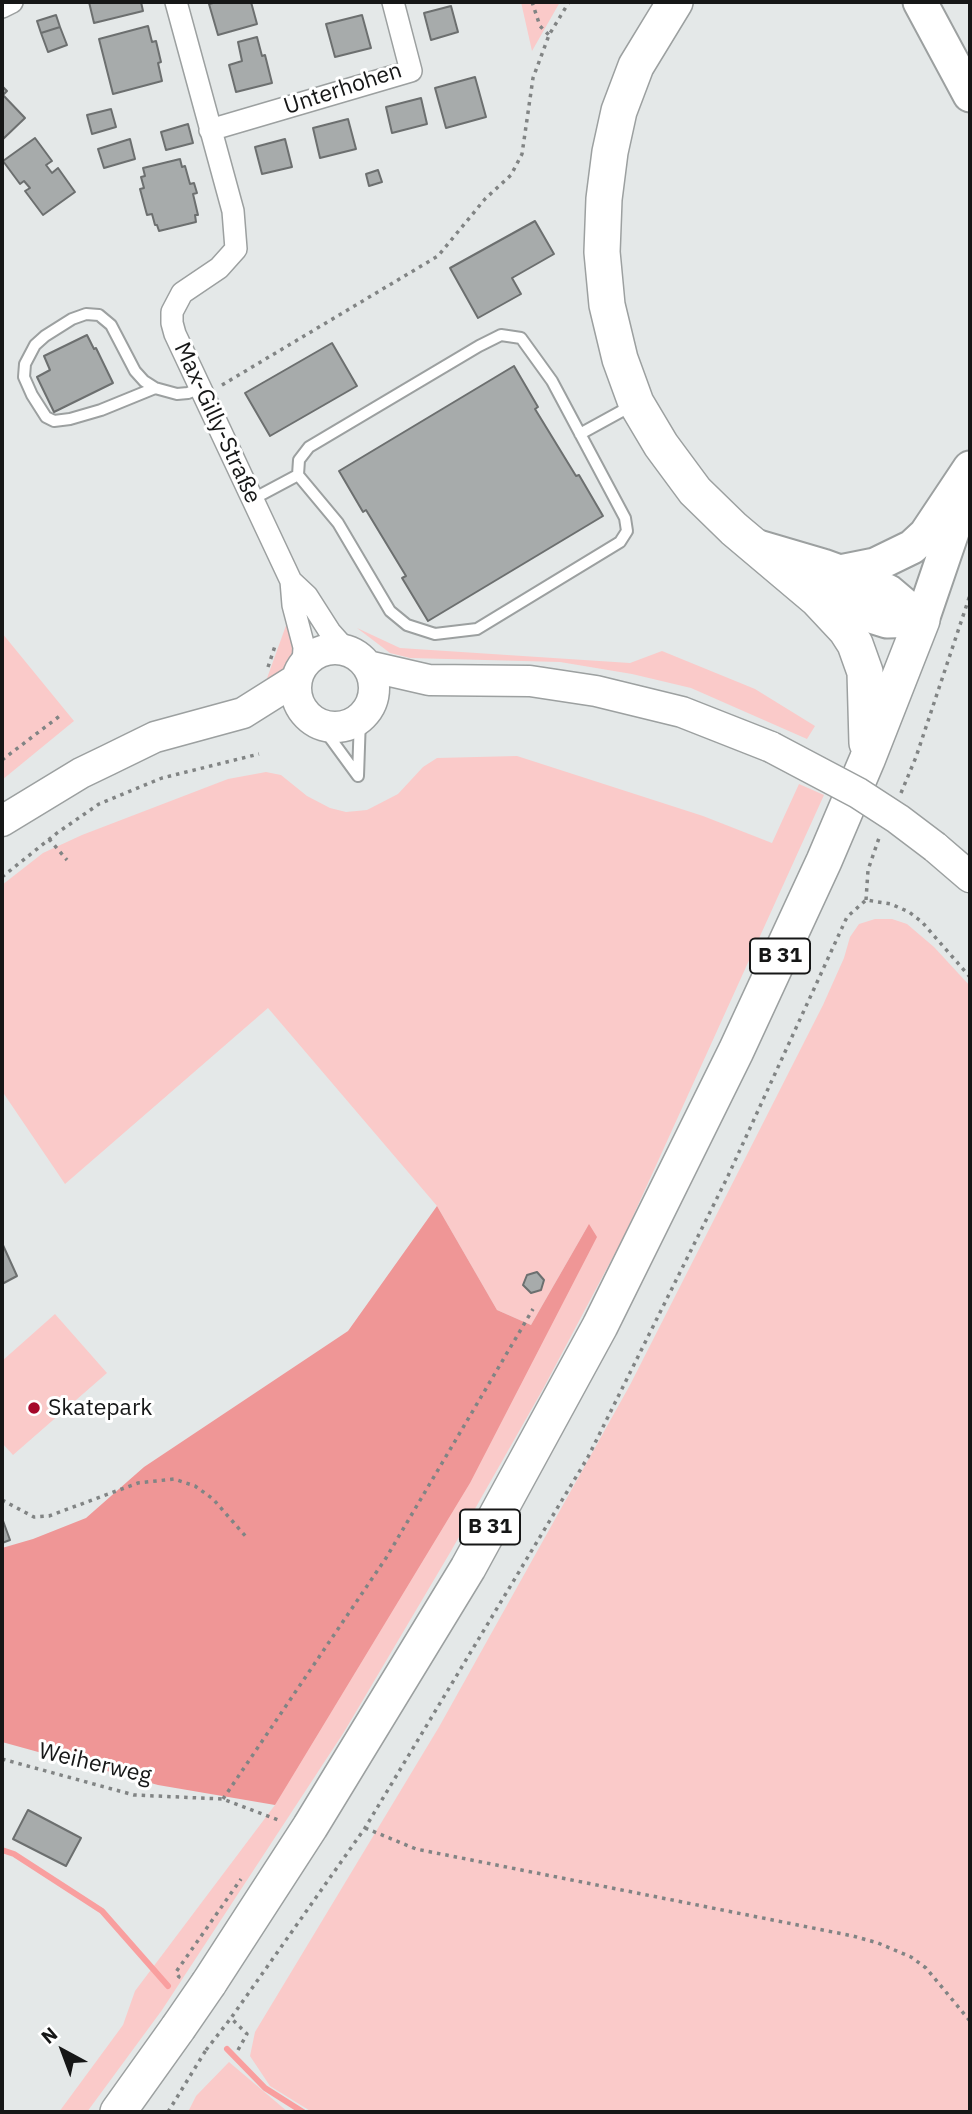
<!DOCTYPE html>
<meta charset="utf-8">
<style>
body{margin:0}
#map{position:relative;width:972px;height:2114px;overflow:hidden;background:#e4e8e8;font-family:"IBM Plex Sans",sans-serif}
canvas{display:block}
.frame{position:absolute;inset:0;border:4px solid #161717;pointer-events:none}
.north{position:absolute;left:28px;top:2016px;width:70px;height:70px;-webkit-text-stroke:5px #fff;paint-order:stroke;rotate:319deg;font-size:19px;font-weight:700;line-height:28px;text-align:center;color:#161717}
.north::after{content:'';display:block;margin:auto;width:24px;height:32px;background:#161717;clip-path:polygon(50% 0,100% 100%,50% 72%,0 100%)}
</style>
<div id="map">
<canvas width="972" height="2114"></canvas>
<div class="frame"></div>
<div class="north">N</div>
</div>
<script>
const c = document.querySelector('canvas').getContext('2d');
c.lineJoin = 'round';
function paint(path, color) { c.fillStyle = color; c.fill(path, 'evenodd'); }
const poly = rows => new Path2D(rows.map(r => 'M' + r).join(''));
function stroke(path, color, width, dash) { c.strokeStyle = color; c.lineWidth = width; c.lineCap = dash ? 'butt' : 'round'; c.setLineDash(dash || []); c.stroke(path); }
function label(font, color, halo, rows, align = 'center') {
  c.font = font + ' "IBM Plex Sans",sans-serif'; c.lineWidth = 6; c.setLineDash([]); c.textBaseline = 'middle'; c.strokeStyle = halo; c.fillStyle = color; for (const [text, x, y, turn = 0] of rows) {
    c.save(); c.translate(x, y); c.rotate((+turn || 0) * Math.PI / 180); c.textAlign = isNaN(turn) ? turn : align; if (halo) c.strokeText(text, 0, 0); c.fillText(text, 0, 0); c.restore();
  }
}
paint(poly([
 [521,2,560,2,532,51],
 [288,620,294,645,289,663,284,670,266,681],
 [357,628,400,648,630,663,662,651,755,689,815,726,807,739,691,688,632,674,560,662,410,658,390,653],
 [2,633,74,721,2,780],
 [517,756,703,816,772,843,799,784,824,795,624,1236,543,1389,451,1551,344,1732,162,2010,87,2112,59,2112,123,2025,135,1991,275,1805,589,1224,531,1325,497,1310,437,1206,268,1008,65,1184,2,1091,2,885,43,853,82,835,228,779,266,772,281,775,307,796,330,808,346,812,367,810,398,794,423,767,437,758],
 [875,919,892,919,907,924,934,947,970,986,970,2112,312,2112,270,2086,250,2056,255,2032,439,1727,630,1385,823,1005,844,958,850,937,859,924],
 [55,1314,107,1373,13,1455,2,1443,2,1361],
 [229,2062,288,2112,188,2112,196,2096]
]), '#facac9');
paint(poly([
 [437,1206,497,1310,531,1325,589,1224,597,1237,470,1483,275,1805,158,1785,2,1742,2,1548,33,1539,86,1518,144,1467,348,1331]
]), '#ef9696');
stroke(poly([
 [2,1850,14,1854,102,1911,168,1986],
 [227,2049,265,2088,303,2112]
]), '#f99f9f', 6);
const building = poly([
 [89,2,141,2,143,11,94,23,89,2],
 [217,2,251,2,257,24,218,35,209,4,217,2],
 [451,6,458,32,431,40,424,13,451,6],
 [56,15,60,27,41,33,37,21,56,15],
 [362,15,371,48,335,57,326,24,362,15],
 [148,26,152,42,156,41,161,62,158,63,162,81,113,94,99,39,148,26],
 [60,27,67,45,48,52,41,33,60,27],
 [257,37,262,56,265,55,272,83,236,92,229,65,242,61,238,42,257,37],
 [475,77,486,117,446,128,435,88,475,77],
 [2,86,7,91,3,95,25,118,2,140,2,86],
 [421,98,427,124,392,133,386,107,421,98],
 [111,109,116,127,92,134,87,115,111,109],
 [348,119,356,149,320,158,313,128,348,119],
 [188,124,193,143,166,150,161,132,188,124],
 [35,138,52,161,46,165,52,173,58,168,75,192,43,215,25,191,30,188,24,181,20,184,3,161,35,138],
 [130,139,135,159,104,168,98,149,130,139],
 [285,139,292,167,262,174,255,147,285,139],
 [180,159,182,167,185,166,190,184,194,183,197,193,193,194,198,215,195,215,196,222,159,231,157,225,155,225,152,214,147,215,140,189,144,188,141,177,145,176,143,168,180,159],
 [378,170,382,182,369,186,366,174,378,170],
 [535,221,554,254,512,278,521,294,478,318,450,268,535,221],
 [87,335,94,349,96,348,113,383,54,412,37,377,50,370,44,356,87,335],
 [332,343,357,386,270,436,245,393,332,343],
 [514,366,538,407,535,409,576,476,579,475,603,516,428,621,402,578,406,576,366,510,363,512,339,471,514,366],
 [2,1243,17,1276,2,1284,2,1243],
 [537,1272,544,1280,541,1290,531,1293,523,1285,527,1275,537,1272],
 [2,1518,10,1540,2,1543,2,1518],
 [28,1810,81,1838,66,1866,13,1839,28,1810]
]);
paint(building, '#a7abab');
stroke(building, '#6c6f6f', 2);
const service = poly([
 [155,388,101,410,70,419,54,421,46,417,32,395,24,377,25,364,35,345,45,336,72,319,86,314,99,315,111,325,135,371,144,381,155,388,177,394,188,393,201,388],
 [580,434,631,406],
 [253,499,298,475,338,523,390,611,407,625,435,634,477,629,620,542,627,531,625,518,552,381,521,338,501,335,479,346,309,447,299,460,298,475],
 [320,724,358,776],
 [358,776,360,718]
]);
const minor = poly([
 [176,2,233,211,236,249,219,268,182,293,172,312,172,323,175,334,291,581,293,605,304,647,303,666],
 [2,7,12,2],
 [210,130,411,71,393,2],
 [291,581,307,596,330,632,346,650]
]);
const secondary = poly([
 '296 688a39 39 0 1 1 78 0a39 39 0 1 1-78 0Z',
 [368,666,429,680,530,681,596,691,682,712,771,747],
 [2,821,81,773,108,760,155,737,243,713,297,679],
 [935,847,970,877]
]);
const primary = poly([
 [920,2,970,95],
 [755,546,823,566,875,585,889,592,922,620],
 [840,572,875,565,912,547,926,534,970,468],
 [817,599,887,621,922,620],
 [922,620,964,497]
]);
const trunk = poly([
 [675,2,636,66,619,111,610,152,604,199,602,252,607,305,620,359,636,403,661,445,695,491,734,529,817,599,846,630,855,644,865,672,867,743],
 [209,1983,310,1827,468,1568,600,1326,736,1051,824,861,867,760,922,620],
 [118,2112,178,2028]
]);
stroke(service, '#9ca0a0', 14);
stroke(minor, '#9ca0a0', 24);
stroke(secondary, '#9ca0a0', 33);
stroke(primary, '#9ca0a0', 37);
stroke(trunk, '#9ca0a0', 38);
stroke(poly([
 [532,2,540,26,549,35],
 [222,385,438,256,485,199,511,175,522,154,533,78,549,35,569,2],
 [268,667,275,646],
 [2,760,61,715],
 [901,793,916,757,970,595],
 [49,839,67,860],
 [2,877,57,833,99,804,162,778,259,754],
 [866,900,868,870,879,838],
 [2,1500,34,1517,49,1516,138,1483,174,1479,195,1486,213,1499,248,1539],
 [2,1759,134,1795,223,1799,281,1821],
 [223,1799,386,1558,533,1309],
 [365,1828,416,1849,853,1936,878,1943,911,1957,926,1968,970,2021],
 [178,1978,179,1977,176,1972,241,1879],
 [238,2050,247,2034,231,2018,365,1828,588,1457,728,1176,847,917,866,900,891,904,909,912,922,922,970,977],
 [168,2112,206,2050]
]), '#818484', 3.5, [3.5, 5]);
stroke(service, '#fff', 10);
stroke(minor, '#fff', 21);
stroke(secondary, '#fff', 30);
stroke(primary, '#fff', 33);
stroke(trunk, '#fff', 35);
const secondaryBridge = poly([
 [771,747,858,793,898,819,935,847]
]);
const trunkBridge = poly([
 [178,2028,209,1983]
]);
stroke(secondaryBridge, '#9ca0a0', 33, []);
stroke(trunkBridge, '#9ca0a0', 38, []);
stroke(poly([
 [206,2050,231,2018]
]), '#818484', 3.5, [3.5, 5]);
stroke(secondaryBridge, '#fff', 30);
stroke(trunkBridge, '#fff', 35);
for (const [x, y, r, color] of [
 [34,1408,7,"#a5092b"]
]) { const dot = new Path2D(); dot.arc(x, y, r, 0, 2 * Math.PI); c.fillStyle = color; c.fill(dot); stroke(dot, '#fff', 2.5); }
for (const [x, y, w] of [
 [780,956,60],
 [490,1527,60]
]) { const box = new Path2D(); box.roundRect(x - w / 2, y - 17.5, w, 35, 5); c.fillStyle = '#fff'; c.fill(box); stroke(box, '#161717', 2); }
label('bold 21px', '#161717', null, [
 ["B 31",780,956],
 ["B 31",490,1527]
]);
label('23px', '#161717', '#fff', [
 ["Unterhohen",343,89,-18],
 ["Max-Gilly-Straße",217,423,65],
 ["Weiherweg",95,1764,13]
]);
label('23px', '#161717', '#fff', [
 ["Skatepark",48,1408]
], 'left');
</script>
